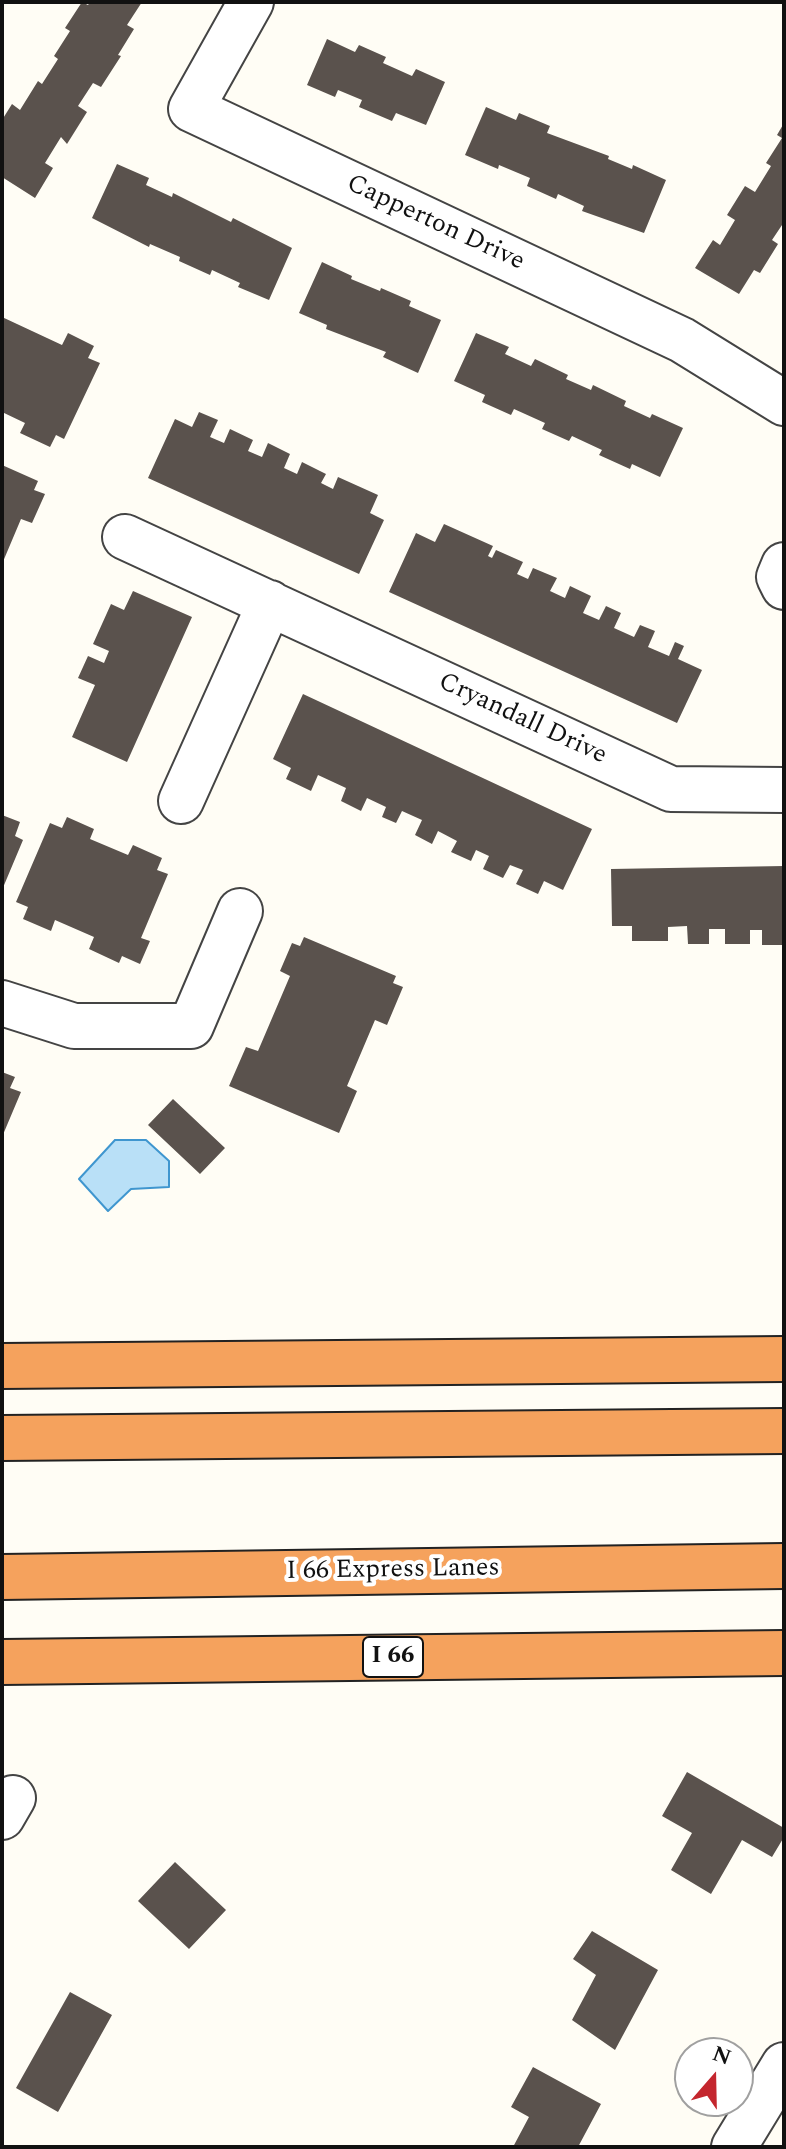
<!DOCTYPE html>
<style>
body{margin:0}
#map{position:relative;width:786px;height:2149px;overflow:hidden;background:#fffdf5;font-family:Spectral,serif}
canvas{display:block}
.frame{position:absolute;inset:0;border:4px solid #111;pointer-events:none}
.north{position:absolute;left:674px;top:2037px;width:80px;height:80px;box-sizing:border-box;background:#fff;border:2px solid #a0a0a0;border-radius:50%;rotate:20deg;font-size:22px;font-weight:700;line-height:32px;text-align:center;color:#111}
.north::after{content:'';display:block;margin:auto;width:28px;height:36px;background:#c4262e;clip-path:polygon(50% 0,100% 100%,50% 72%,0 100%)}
</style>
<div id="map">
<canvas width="786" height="2149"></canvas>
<div class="frame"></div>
<div class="north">N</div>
</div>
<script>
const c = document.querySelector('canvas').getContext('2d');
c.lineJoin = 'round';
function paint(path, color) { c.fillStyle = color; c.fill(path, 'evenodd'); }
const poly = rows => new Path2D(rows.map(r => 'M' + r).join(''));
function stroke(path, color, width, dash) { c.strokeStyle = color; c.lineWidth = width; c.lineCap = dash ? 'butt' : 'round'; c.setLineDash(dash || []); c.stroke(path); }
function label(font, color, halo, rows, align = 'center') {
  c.font = font + ' Spectral,serif'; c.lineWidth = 8; c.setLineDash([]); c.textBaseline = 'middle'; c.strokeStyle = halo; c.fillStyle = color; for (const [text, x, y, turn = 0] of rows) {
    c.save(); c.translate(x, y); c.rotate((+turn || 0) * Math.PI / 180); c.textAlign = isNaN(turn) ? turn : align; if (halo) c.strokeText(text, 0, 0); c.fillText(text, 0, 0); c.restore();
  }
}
const water = poly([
 [115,1140,146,1140,169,1161,169,1187,131,1189,108,1211,79,1179,115,1140]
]);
paint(water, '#b9e0f7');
stroke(water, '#3f96cf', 2);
paint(poly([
 [82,2,88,5,90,2,142,2,127,25,134,29,118,55,121,56,101,87,93,83,78,106,87,112,67,144,61,137,45,163,53,168,35,198,2,177,2,120,12,104,20,110,38,81,42,84,58,59,54,56,70,31,65,28],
 [327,39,355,52,359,45,386,57,383,63,412,76,416,69,445,82,426,125,396,113,392,121,359,107,362,100,338,90,335,97,307,85],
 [486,107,516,120,519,113,550,126,547,133,609,156,608,159,632,169,633,165,666,180,644,233,582,211,584,206,558,194,556,199,527,186,530,178,499,165,498,169,465,155],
 [784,123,784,222,772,240,778,244,760,273,754,270,739,294,695,268,713,240,720,245,735,220,727,215,745,186,755,192,771,166,766,163,782,138,777,135],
 [117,164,149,178,146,185,172,197,173,193,231,222,233,218,292,248,269,300,238,287,240,283,212,270,210,275,179,261,180,257,150,244,149,247,92,218],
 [322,262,352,276,351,279,380,291,381,288,411,301,409,306,441,320,418,373,383,357,386,352,326,329,327,325,299,313],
 [2,317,62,345,68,333,94,346,88,358,100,363,64,439,56,435,50,447,20,433,25,423,2,412],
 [476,333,509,347,505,354,531,366,535,359,568,375,566,379,591,390,593,385,626,401,624,406,650,418,652,414,683,428,660,477,632,464,630,469,599,455,602,450,572,436,569,441,542,429,545,423,514,409,511,415,482,402,485,395,454,381],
 [199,412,218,420,210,437,224,443,230,429,253,440,248,451,262,457,268,443,290,454,284,468,297,474,302,462,326,474,321,483,333,489,338,477,378,495,370,513,384,520,359,574,148,478,175,419,192,427],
 [2,465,38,481,34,490,45,494,32,523,21,519,2,564],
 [444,524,493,546,488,556,492,558,496,550,523,562,517,574,528,579,533,568,557,578,550,591,565,598,570,586,591,596,583,613,599,620,606,606,621,613,614,628,634,637,640,625,655,631,648,647,669,656,675,642,684,646,678,659,702,670,677,723,389,592,416,533,435,542],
 [133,591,192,617,127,762,72,737,95,685,78,678,88,656,104,663,109,651,93,644,111,604,124,610],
 [303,694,592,829,563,890,544,881,538,894,516,884,523,870,510,865,503,878,483,869,489,856,476,850,471,861,451,852,457,841,438,831,432,844,415,835,422,820,402,811,396,823,382,817,386,807,367,798,361,811,341,801,346,788,318,775,311,791,286,779,291,768,273,759],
 [2,815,20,822,15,836,23,840,2,890],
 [67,817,94,829,90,839,128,855,133,845,162,858,157,870,168,874,141,938,150,941,140,964,122,956,119,963,89,949,94,937,55,920,51,931,23,919,28,907,16,902,50,823,62,828],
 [784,866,784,945,762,945,762,930,750,930,750,944,725,944,725,929,709,929,709,944,688,944,687,926,668,927,668,941,632,941,632,926,612,926,611,869],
 [304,937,396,976,393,983,403,987,387,1025,375,1020,347,1086,357,1091,339,1133,229,1086,246,1047,258,1051,290,976,280,971,292,943,300,946],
 [2,1072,15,1077,10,1088,21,1092,2,1137],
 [173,1099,225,1148,200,1174,148,1125],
 [687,1772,784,1828,784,1837,772,1857,742,1840,711,1894,671,1870,692,1833,662,1816],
 [175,1862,226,1910,189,1949,138,1901],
 [592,1931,658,1970,615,2050,572,2020,596,1975,573,1959],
 [70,1992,112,2015,58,2112,16,2088],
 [533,2067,601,2104,578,2147,513,2147,529,2117,511,2107]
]), '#5a524d');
const minor = poly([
 [251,2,191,109,682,340,784,403],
 [125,537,671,789,784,790],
 [784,565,779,577,784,587],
 [181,801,270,603],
 [2,1003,74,1026,191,1026,240,911],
 [2,1817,13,1798],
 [734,2147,784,2065]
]);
const highway = poly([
 [2,1366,784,1359],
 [2,1438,784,1431],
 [2,1577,784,1566],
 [2,1662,784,1653]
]);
stroke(minor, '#444', 48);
stroke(highway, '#222', 48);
stroke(minor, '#fff', 44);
stroke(highway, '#f5a25d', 44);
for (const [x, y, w] of [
 [393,1657,60]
]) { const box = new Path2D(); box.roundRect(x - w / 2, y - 20, w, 40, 6); c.fillStyle = '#fff'; c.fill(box); stroke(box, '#111', 2); }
label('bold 24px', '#111', null, [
 ["I 66",393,1657]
]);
label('26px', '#111', '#fff', [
 ["Capperton Drive",435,224,25],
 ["Cryandall Drive",522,720,25],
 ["I 66 Express Lanes",393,1571,-1]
]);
</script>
